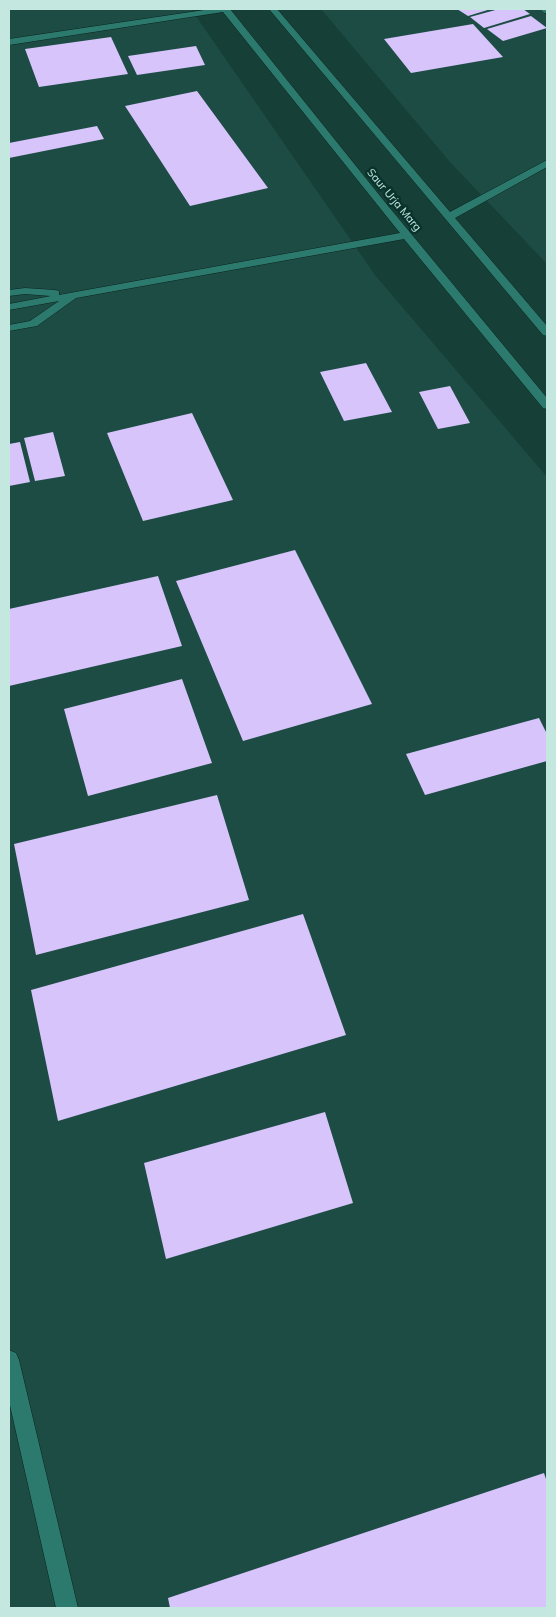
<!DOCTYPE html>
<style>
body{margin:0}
#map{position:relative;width:556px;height:1617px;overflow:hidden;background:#163f37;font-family:Mulish,sans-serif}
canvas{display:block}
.frame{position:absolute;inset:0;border:10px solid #c4e8e0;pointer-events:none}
</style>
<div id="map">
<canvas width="556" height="1617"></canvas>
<div class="frame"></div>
</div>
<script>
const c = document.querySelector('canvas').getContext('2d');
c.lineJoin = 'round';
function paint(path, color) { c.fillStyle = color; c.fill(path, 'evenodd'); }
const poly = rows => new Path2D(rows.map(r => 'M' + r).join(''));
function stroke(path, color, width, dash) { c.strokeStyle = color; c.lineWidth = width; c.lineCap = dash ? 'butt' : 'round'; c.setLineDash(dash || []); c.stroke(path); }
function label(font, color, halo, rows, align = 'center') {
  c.font = font + ' Mulish,sans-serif'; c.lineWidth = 5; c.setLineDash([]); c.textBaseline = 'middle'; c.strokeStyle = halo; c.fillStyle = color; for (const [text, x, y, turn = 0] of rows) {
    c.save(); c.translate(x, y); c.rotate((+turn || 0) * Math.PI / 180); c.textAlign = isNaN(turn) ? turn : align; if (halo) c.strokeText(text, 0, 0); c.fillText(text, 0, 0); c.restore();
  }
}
paint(poly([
 [9,9,191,9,375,275,547,477,547,1608,9,1608],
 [321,9,547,9,547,264,450,162]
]), '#1d4c44');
paint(poly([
 [457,9,491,9,468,16],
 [499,9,523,9,530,14,484,28,470,17],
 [531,16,547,28,503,41,487,29],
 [473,24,503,57,411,73,384,39],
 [111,37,128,74,39,87,25,49],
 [196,46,205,65,137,75,128,56],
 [197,91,268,188,190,206,125,106],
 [97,126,104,139,9,158,9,143],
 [366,363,392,412,344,421,320,372],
 [450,386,470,423,438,429,419,392],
 [192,413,233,500,143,521,107,433],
 [53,432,65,476,35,481,24,438],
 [20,442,30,482,9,486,9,444],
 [295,550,372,704,243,741,176,581],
 [158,576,182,646,9,686,9,609],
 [182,679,212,763,88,796,64,709],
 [539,718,547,734,547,761,425,795,406,754],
 [217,795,249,900,36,955,14,844],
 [303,914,346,1035,58,1121,31,990],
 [325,1112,353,1203,166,1259,144,1163],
 [544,1473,547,1482,547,1608,170,1608,168,1598]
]), '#d6c4fb');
const minor = poly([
 [211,9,230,9,384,201,547,398,547,409,543,408,404,239,76,298,37,326,9,331,9,325,30,321,59,301,9,310,9,304,51,296,25,294,9,296,9,290,25,288,55,290,59,291,59,295,400,233,223,12,9,45,9,39,211,9],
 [269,9,277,9,450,212,547,160,547,167,455,218,547,326,547,336,543,335,269,9],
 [540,9,547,9,547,13,544,13,540,9],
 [9,1350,16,1353,19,1360,78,1608,56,1608,9,1401,9,1350]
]);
stroke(minor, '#0b231e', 1);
paint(minor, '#2c7a6d');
label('11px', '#c4e8e0', '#09342d', [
 ["Saur Urja Marg",394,200,50]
]);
</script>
